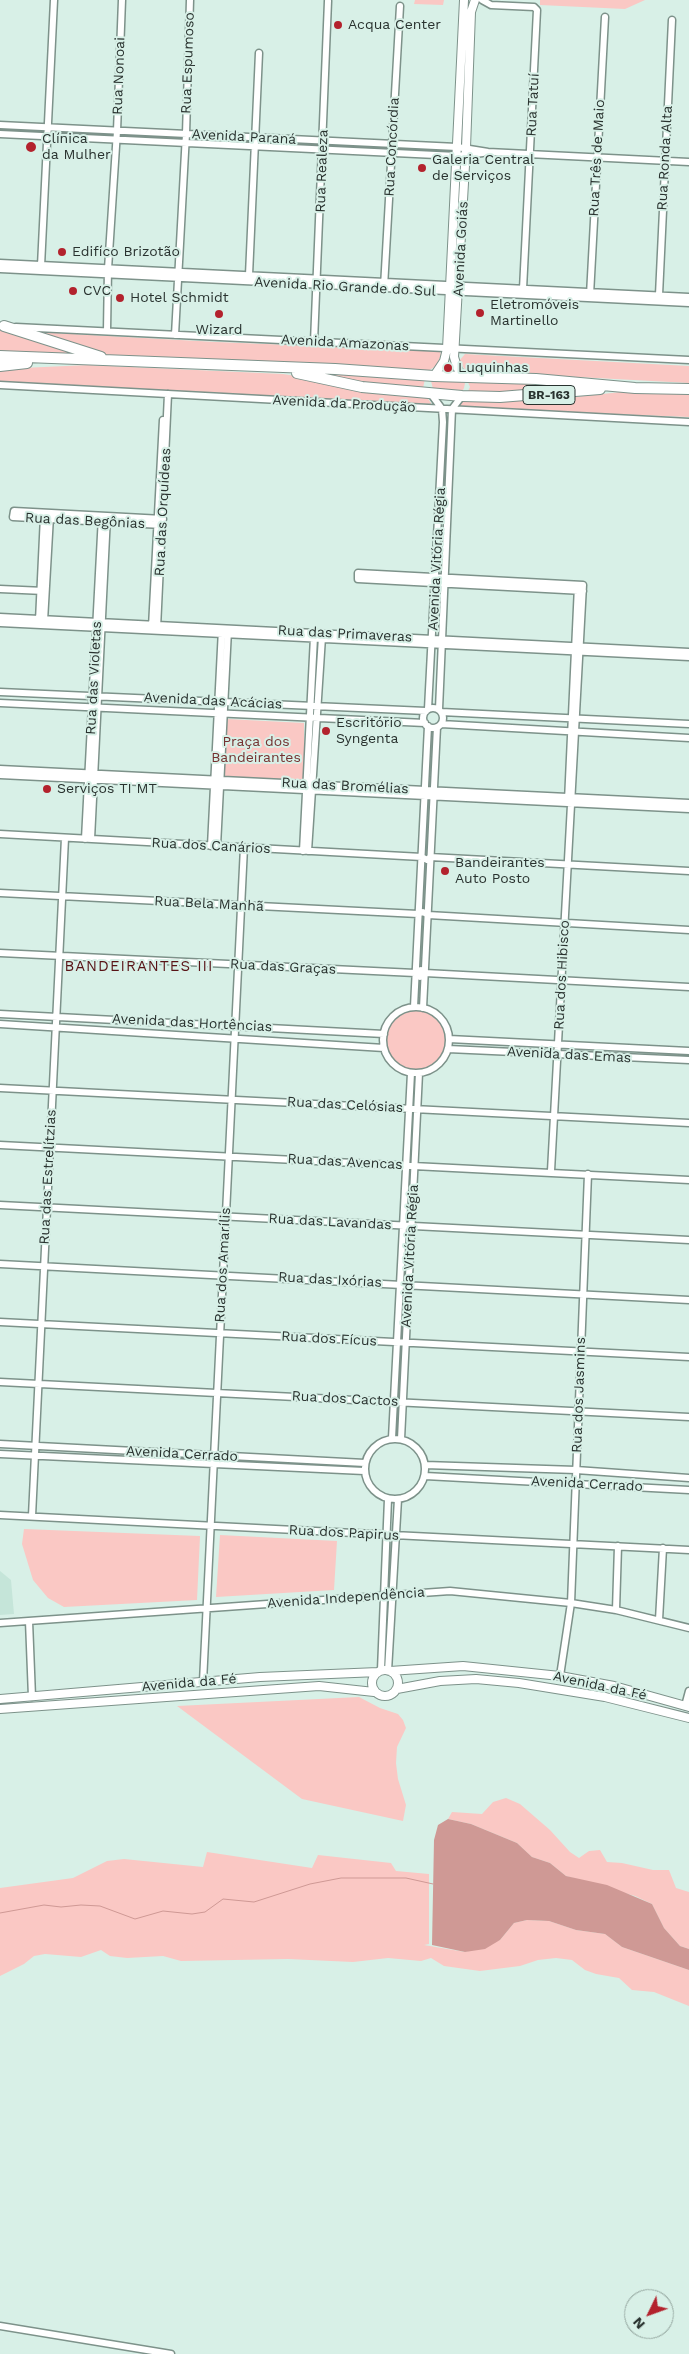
<!DOCTYPE html>
<meta charset="utf-8">
<style>
body{margin:0}
#map{position:relative;width:689px;height:2354px;overflow:hidden;background:#d8f0e7;font-family:"Work Sans",sans-serif}
canvas{display:block}
.north{position:absolute;left:624px;top:2289px;width:50px;height:50px;box-sizing:border-box;background:#d8f0e7;border:1px solid #92a49d;border-radius:50%;rotate:228deg;font-size:14px;font-weight:700;line-height:20px;text-align:center;color:#29322f}
.north::after{content:'';display:block;margin:auto;width:18px;height:22px;background:#b3222d;clip-path:polygon(50% 0,100% 100%,50% 72%,0 100%)}
</style>
<div id="map">
<canvas width="689" height="2354"></canvas>
<div class="north">N</div>
</div>
<script>
const c = document.querySelector('canvas').getContext('2d');
c.lineJoin = 'round';
function paint(path, color) { c.fillStyle = color; c.fill(path, 'evenodd'); }
const poly = rows => new Path2D(rows.map(r => 'M' + r).join(''));
function stroke(path, color, width, dash) { c.strokeStyle = color; c.lineWidth = width; c.lineCap = dash ? 'butt' : 'round'; c.setLineDash(dash || []); c.stroke(path); }
function label(font, color, halo, rows, align = 'center') {
  c.font = font + ' "Work Sans",sans-serif'; c.lineWidth = 4; c.setLineDash([]); c.textBaseline = 'middle'; c.strokeStyle = halo; c.fillStyle = color; for (const [text, x, y, turn = 0] of rows) {
    c.save(); c.translate(x, y); c.rotate((+turn || 0) * Math.PI / 180); c.textAlign = isNaN(turn) ? turn : align; if (halo) c.strokeText(text, 0, 0); c.fillText(text, 0, 0); c.restore();
  }
}
paint(poly([
 [0,1571,11,1580,14,1614,0,1615]
]), '#c5e5d9');
paint(poly([
 [415,0,444,0,443,5,414,4],
 [540,0,645,0,625,9,540,5],
 [0,330,216,342,440,351,441,355,436,366,428,371,0,352],
 [465,354,689,366,689,383,466,371,459,361],
 [88,365,283,374,426,396,431,403,431,404,0,383,0,369],
 [311,371,425,379,423,388,355,383],
 [434,379,461,379,465,383,464,388,463,390,433,389,431,381],
 [467,380,539,384,595,385,564,391,467,393,470,387],
 [621,392,689,394,689,417,458,408,459,401,547,400],
 [227,719,304,723,304,782,223,778],
 '385 1040a31 31 0 1 1 62 0a31 31 0 1 1-62 0Z',
 [24,1529,200,1536,197,1600,64,1607,48,1598,33,1580,22,1544],
 [220,1535,337,1541,334,1590,216,1597],
 [359,1697,380,1708,398,1714,403,1720,406,1728,397,1747,396,1763,398,1779,406,1805,403,1821,302,1799,177,1706],
 [506,1798,520,1804,550,1830,570,1852,579,1858,589,1851,600,1850,607,1862,622,1863,653,1870,669,1870,676,1888,689,1892,689,1949,680,1946,664,1928,652,1904,635,1896,566,1876,550,1863,532,1857,517,1843,471,1824,448,1819,452,1812,482,1814,493,1802],
 [207,1852,312,1868,318,1855,391,1863,396,1871,429,1874,429,1944,424,1945,465,1952,500,1940,514,1923,527,1920,549,1921,576,1930,605,1934,622,1947,689,1970,689,2006,654,1992,632,1990,619,1978,596,1974,585,1970,572,1960,556,1958,538,1960,520,1966,480,1971,444,1966,431,1958,421,1961,388,1958,353,1962,288,1959,181,1961,163,1956,127,1958,110,1956,101,1950,81,1957,45,1954,34,1956,24,1964,0,1976,0,1888,73,1878,107,1861,124,1859,203,1867]
]), '#fac8c4');
paint(poly([
 [448,1819,471,1824,517,1843,532,1857,550,1863,566,1876,607,1885,652,1904,664,1928,680,1946,689,1949,689,1970,622,1947,605,1934,576,1930,549,1921,527,1920,514,1923,500,1940,485,1949,465,1952,432,1945,434,1840,438,1825]
]), '#cf9995');
stroke(poly([
 [0,1913,44,1905,61,1907,81,1905,100,1906,135,1919,163,1911,192,1914,205,1912,223,1899,254,1902,310,1884,341,1878,406,1878,433,1884]
]), '#cf9995', 1);
const minor = poly([
 [482,0,491,5,534,7,537,10,523,289],
 [0,125,457,147,488,152,689,162],
 [0,134,457,156,483,153],
 [0,263,689,297],
 [41,266,54,0],
 [0,269,689,303],
 [249,275,259,53],
 [384,287,400,6],
 [590,295,605,17],
 [659,295,672,20],
 [16,327,689,360],
 [107,331,108,269,117,131,122,0],
 [175,335,186,134,190,0],
 [314,342,328,1],
 [0,385,689,422],
 [162,525,13,517,14,511,163,519],
 [0,589,44,591],
 [0,617,689,652],
 [39,621,44,516],
 [44,621,50,516],
 [0,623,689,657],
 [152,627,163,420],
 [157,628,168,394],
 [0,692,426,711],
 [0,703,425,723],
 '423 718a10 10 0 1 1 20 0a10 10 0 1 1-20 0Z',
 [428,709,443,422,442,409,431,394],
 [439,709,452,409,462,396],
 [441,712,689,724],
 [441,724,689,738],
 [0,769,689,803],
 [0,775,689,809],
 [568,801,578,586],
 [0,834,422,857,427,860,430,857,689,871],
 [85,839,102,516],
 [91,839,107,516],
 [211,846,222,629],
 [217,846,228,630],
 [303,851,314,637],
 [308,851,322,637],
 [0,893,418,914,423,912,428,915,689,930],
 [0,953,415,973,420,977,425,973],
 [415,973,421,970,425,973,689,987],
 [414,1007,428,726],
 '383 1040a33 33 0 1 1 66 0a33 33 0 1 1-66 0Z',
 [423,1008,437,727],
 [0,1014,384,1034],
 [0,1024,384,1048],
 [449,1039,689,1051],
 [448,1049,689,1060],
 [0,1088,689,1123],
 [0,1145,689,1180],
 [551,1171,583,585,358,573,358,579,583,591],
 [0,1205,689,1240],
 [0,1264,689,1300],
 [0,1322,689,1357],
 [0,1382,689,1417],
 [392,1438,411,1073],
 '365 1469a30 30 0 1 1 60 0a30 30 0 1 1-60 0Z',
 [401,1439,419,1073],
 [0,1444,365,1463],
 [0,1454,364,1471],
 [425,1465,576,1470,689,1478],
 [425,1476,689,1490],
 [0,1515,689,1550],
 [32,1516,65,838],
 [616,1610,618,1546],
 [659,1620,663,1548],
 [29,1621,32,1697],
 [0,1623,450,1591,571,1603,616,1610,689,1628],
 [381,1670,388,1499],
 [388,1671,398,1499],
 [560,1676,571,1603,588,1174],
 [203,1682,244,847],
 [685,1706,689,1691],
 [0,2326,171,2354]
]);
const major = poly([
 [434,376,444,361,447,349,464,0],
 [462,377,457,367,454,357,466,148,471,12,475,0],
 '372 1683a13 13 0 1 1 26 0a13 13 0 1 1-26 0Z',
 [390,1671,463,1666,560,1676,614,1686,689,1707],
 [397,1689,440,1681,476,1679,519,1683,605,1697,689,1718],
 [0,1699,260,1677,378,1672],
 [0,1709,319,1686,374,1692]
]);
const highway = poly([
 [4,326,101,357],
 [0,356,335,369,434,376,536,379,635,388,689,389],
 [0,366,27,363],
 [297,373,362,387,462,396,500,397,600,389]
]);
stroke(minor, '#7d928a', 9);
stroke(major, '#7d928a', 10);
stroke(highway, '#7d928a', 12);
stroke(minor, '#fff', 6);
stroke(major, '#fff', 8);
stroke(highway, '#fff', 10);
for (const [x, y, r, color] of [
 [338,25,5,"#b3222d"],
 [31,147,6,"#b3222d"],
 [422,168,5,"#b3222d"],
 [62,252,5,"#b3222d"],
 [73,291,5,"#b3222d"],
 [120,298,5,"#b3222d"],
 [480,313,5,"#b3222d"],
 [219,314,5,"#b3222d"],
 [448,368,5,"#b3222d"],
 [326,731,5,"#b3222d"],
 [47,789,5,"#b3222d"],
 [445,871,5,"#b3222d"]
]) { const dot = new Path2D(); dot.arc(x, y, r, 0, 2 * Math.PI); c.fillStyle = color; c.fill(dot); stroke(dot, '#d8f0e7', 2); }
for (const [x, y, w] of [
 [549,395,52]
]) { const box = new Path2D(); box.roundRect(x - w / 2, y - 9.5, w, 19, 4); c.fillStyle = '#d8f0e7'; c.fill(box); stroke(box, '#29322f', 1); }
label('bold 12px', '#29322f', null, [
 ["BR-163",549,395]
]);
label('14px', '#29322f', '#d8f0e7', [
 ["Acqua Center",348,25],
 ["Clínica",42,139],
 ["da Mulher",42,155],
 ["Galeria Central",432,160],
 ["de Serviços",432,176],
 ["Edifíco Brizotão",72,252],
 ["CVC",83,291],
 ["Hotel Schmidt",130,298],
 ["Eletromóveis",490,305],
 ["Martinello",490,321],
 ["Wizard",219,330,"center"],
 ["Luquinhas",458,368],
 ["Escritório",336,723],
 ["Syngenta",336,739],
 ["Serviços TI MT",57,789],
 ["Bandeirantes",455,863],
 ["Auto Posto",455,879]
], 'left');
label('14px', '#29322f', '#d8f0e7', [
 ["Rua Espumoso",188,63,-88],
 ["Rua Nonoai",119,76,-88],
 ["Rua Tatuí",533,105,-87],
 ["Avenida Paraná",244,137,3],
 ["Rua Concórdia",392,147,-87],
 ["Rua Três de Maio",597,158,-87],
 ["Rua Ronda Alta",665,158,-87],
 ["Rua Realeza",322,171,-88],
 ["Avenida Goiás",461,249,-87],
 ["Avenida Rio Grande do Sul",345,287,3],
 ["Avenida Amazonas",345,343,3],
 ["Avenida da Produção",344,404,3],
 ["Rua das Orquídeas",163,512,-87],
 ["Rua das Begônias",85,521,3],
 ["Avenida Vitória Régia",437,559,-87],
 ["Rua das Primaveras",345,634,3],
 ["Rua das Violetas",94,678,-87],
 ["Avenida das Acácias",213,701,3],
 ["Rua das Bromélias",345,786,3],
 ["Rua dos Canários",211,846,3],
 ["Rua Bela Manhã",209,904,3],
 ["Rua das Graças",283,967,3],
 ["Rua dos Hibisco",562,975,-87],
 ["Avenida das Hortências",192,1023,3],
 ["Avenida das Emas",569,1055,3],
 ["Rua das Celósias",345,1105,3],
 ["Rua das Avencas",345,1162,3],
 ["Rua das Estrelítzias",48,1177,-87],
 ["Rua das Lavandas",330,1222,3],
 ["Avenida Vitória Régia",410,1256,-87],
 ["Rua dos Amarílis",223,1265,-87],
 ["Rua das Ixórias",330,1280,3],
 ["Rua dos Fícus",329,1339,3],
 ["Rua dos Jasmins",579,1395,-88],
 ["Rua dos Cactos",345,1399,3],
 ["Avenida Cerrado",182,1454,3],
 ["Avenida Cerrado",587,1484,3],
 ["Rua dos Papirus",344,1533,3],
 ["Avenida Independência",346,1598,-4],
 ["Avenida da Fé",189,1683,-5],
 ["Avenida da Fé",600,1686,12]
]);
label('14px', '#753231', '#d8f0e7', [
 ["Praça dos",256,742],
 ["Bandeirantes",256,758]
]);
c.letterSpacing = '1px';
label('15px', '#581316', '#d8f0e7', [
 ["BANDEIRANTES III",139,967]
]);
c.letterSpacing = '0px';
</script>
